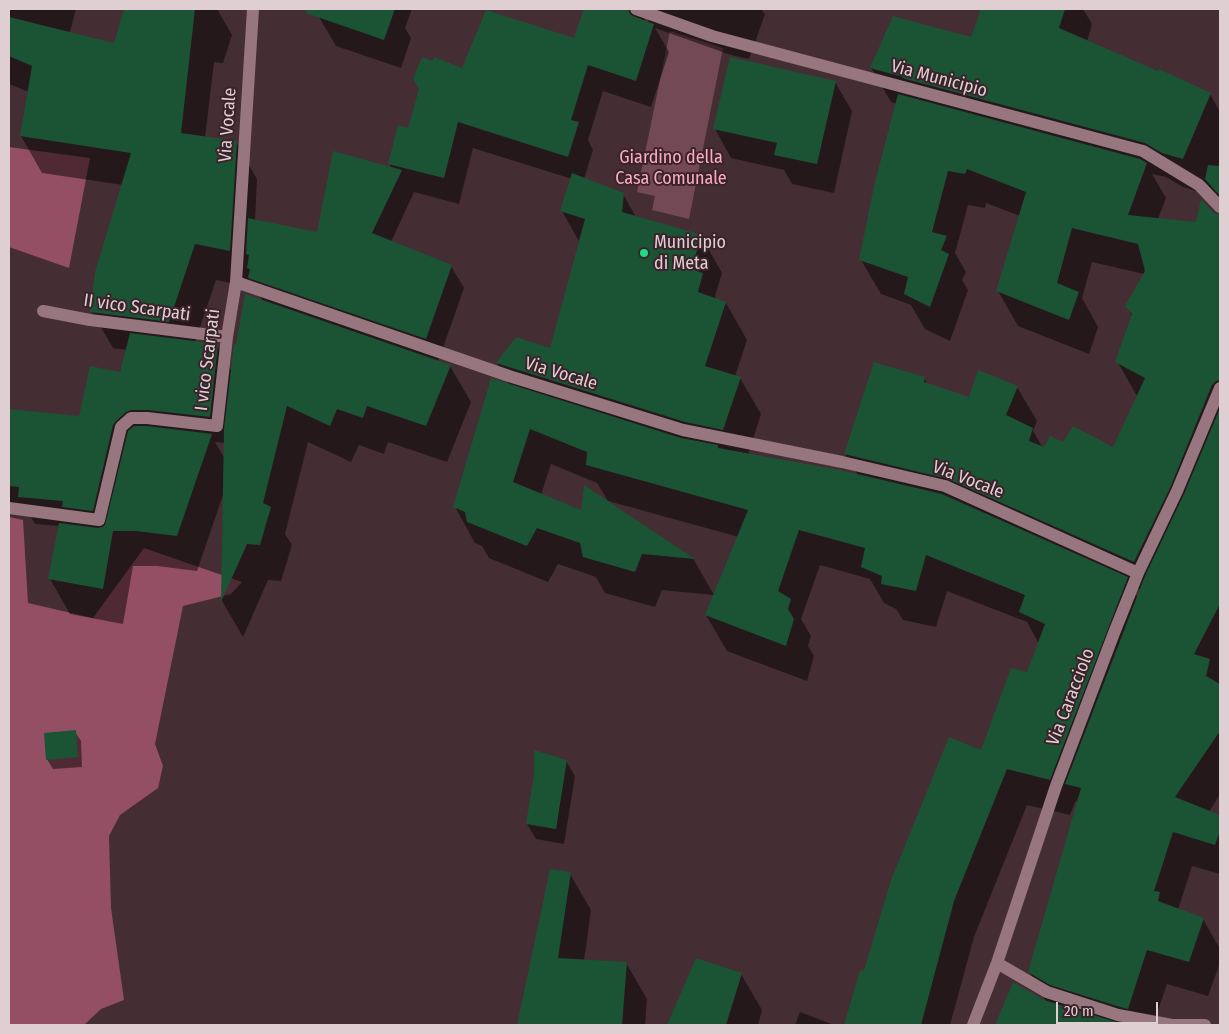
<!DOCTYPE html>
<style>
body{margin:0}
#map{position:relative;width:1229px;height:1034px;overflow:hidden;background:#452d34;font-family:"Fira Sans Condensed",sans-serif}
canvas{display:block}
.frame{position:absolute;inset:0;border:10px solid #dfcfd3;pointer-events:none}
.scale{position:absolute;left:1056px;top:1002px;width:102px;height:22px;box-sizing:border-box;border:2px solid #dfcfd3;border-top:0;padding-left:6px;font-size:15px;line-height:18px;white-space:nowrap;color:#dfcfd3;-webkit-text-stroke:4px #3a232a;paint-order:stroke}
</style>
<div id="map">
<canvas width="1229" height="1034"></canvas>
<div class="frame"></div>
<div class="scale">20 m</div>
</div>
<script>
const c = document.querySelector('canvas').getContext('2d');
c.lineJoin = 'round';
function paint(path, color) { c.fillStyle = color; c.fill(path, 'evenodd'); }
const poly = rows => new Path2D(rows.map(r => 'M' + r).join(''));
function stroke(path, color, width, dash) { c.strokeStyle = color; c.lineWidth = width; c.lineCap = dash ? 'butt' : 'round'; c.setLineDash(dash || []); c.stroke(path); }
function label(font, color, halo, rows, align = 'center') {
  c.font = font + ' "Fira Sans Condensed",sans-serif'; c.lineWidth = 4; c.setLineDash([]); c.textBaseline = 'middle'; c.strokeStyle = halo; c.fillStyle = color; for (const [text, x, y, turn = 0] of rows) {
    c.save(); c.translate(x, y); c.rotate((+turn || 0) * Math.PI / 180); c.textAlign = isNaN(turn) ? turn : align; if (halo) c.strokeText(text, 0, 0); c.fillText(text, 0, 0); c.restore();
  }
}
paint(poly([
 [670,31,723,48,689,219,652,210,655,196,637,192]
]), '#734955');
paint(poly([
 [9,147,90,158,69,268,9,247],
 [9,517,23,520,28,603,93,618,144,548,242,582,231,594,183,606,155,744,163,766,158,788,120,815,109,836,111,908,124,1000,101,1009,84,1025,9,1025]
]), '#944f64');
paint(poly([
 [9,9,76,9,71,28,69,33,114,45,126,9,217,9,232,35,223,63,214,62,205,138,236,142,257,179,255,221,318,233,392,169,389,163,409,129,463,70,575,39,599,30,607,9,638,9,646,22,649,22,641,9,761,9,765,14,749,59,731,55,655,28,669,52,651,107,603,91,588,140,593,150,584,179,623,194,636,217,701,236,722,273,715,296,716,300,726,303,747,340,735,376,740,378,761,414,748,455,858,475,845,454,924,378,928,385,970,398,1017,387,1037,421,1033,431,1044,450,1063,444,1114,449,1137,396,1117,361,1132,316,1127,306,1144,274,1092,262,1082,298,1098,327,1089,354,1018,326,998,291,1020,216,986,203,985,208,968,205,955,253,966,272,962,280,968,290,950,341,925,329,911,305,881,294,861,260,897,104,891,102,871,68,1050,60,1030,44,1010,9,1083,9,1092,24,1087,42,1210,94,1220,112,1220,204,1217,197,1183,187,1166,177,1152,174,1166,198,1158,219,1197,224,1213,214,1220,216,1220,794,1209,812,1220,816,1220,874,1192,866,1178,910,1203,919,1220,949,1220,963,1208,996,1167,984,1153,1025,996,1025,1013,983,1047,1003,1029,971,1078,804,1076,800,1070,815,1027,805,974,937,950,1025,845,1025,861,972,865,971,982,752,1028,674,1039,644,1027,622,947,591,936,627,903,620,896,609,884,603,870,579,820,565,801,619,811,636,808,646,814,656,807,681,727,651,706,615,739,537,608,501,597,483,551,464,541,495,582,512,585,487,694,560,714,595,662,590,655,607,605,593,596,577,558,564,548,582,489,558,482,546,475,543,455,507,510,386,497,363,551,349,580,243,562,211,572,179,473,148,459,204,414,192,391,242,451,266,464,288,438,362,450,366,471,402,447,462,388,442,384,454,359,445,351,462,308,442,285,534,292,545,281,581,268,580,243,637,222,601,224,492,197,571,157,566,133,566,123,624,70,614,50,579,59,526,35,524,28,512,9,510,9,410,80,417,121,374,127,350,113,348,92,312,123,185,42,173,21,136,29,92,9,84],
 [216,280,250,287,251,280,263,301,232,372,217,345,195,342],
 [215,442,225,443,225,459],
 [1131,586,1141,590,1138,598],
 [322,9,412,9,405,28,411,38,401,68,336,46,319,17],
 [835,82,852,111,834,193,792,184,784,170,731,158,715,129],
 [75,732,81,741,82,767,53,769,47,759],
 [566,761,575,776,564,844,536,839,527,824,535,774],
 [551,870,570,874,591,910,584,961,626,963,647,999,645,1025,518,1025],
 [697,959,741,974,762,1010,758,1025,669,1025],
 [800,1012,834,1025,795,1025]
]), '#0007');
paint(poly([
 [124,9,195,9,181,133,237,141,230,251,195,244,169,322,90,312,95,272,131,153,20,136,32,66,9,56,9,17,114,43],
 [307,9,395,9,384,40,306,13],
 [584,9,628,9,630,14,633,16,654,24,636,81,588,65,571,120,579,122,568,157,458,122,444,178,388,164,398,125,408,128,419,89,413,79,422,57,432,61,434,57,462,68,486,10,574,38],
 [981,9,1065,9,1059,28,1158,71,1159,69,1211,93,1183,159,1162,153,1145,143,902,78,903,77,870,68,893,16,971,37],
 [730,57,836,81,817,164,774,155,777,143,713,129],
 [898,94,1140,159,1147,163,1128,215,1196,222,1201,199,1214,213,1220,215,1220,380,1216,381,1212,385,1170,488,1134,562,948,479,844,454,874,362,925,377,924,382,969,397,978,370,1018,386,1006,415,1033,428,1029,441,1044,447,1050,436,1063,442,1073,426,1113,447,1145,378,1115,362,1132,314,1125,306,1145,271,1138,244,1072,228,1057,283,1079,292,1069,320,996,291,1026,192,967,169,965,174,948,171,932,232,947,236,941,250,949,254,930,307,904,294,908,277,859,260,874,186],
 [333,151,402,170,372,233,452,265,426,339,248,278,250,269,247,268,249,255,246,254,248,218,317,232],
 [1208,165,1220,166,1220,196,1205,179],
 [572,173,624,193,622,212,702,235,691,269,703,273,698,292,726,302,705,366,741,377,723,430,685,422,496,363,516,337,550,348,585,219,560,211],
 [245,294,451,365,426,426,367,406,363,418,337,409,330,426,287,406,263,503,271,507,260,545,247,544,221,602,224,429,234,344,236,344],
 [130,333,218,344,210,417,148,410,131,410,126,412,116,421,113,425,93,511,62,507,63,501,18,497,19,487,9,486,9,409,79,416,90,366,120,372],
 [491,378,681,438,718,445,718,448,840,470,942,494,1128,577,1050,780,1007,769,954,901,921,1025,844,1025,860,971,864,970,891,880,949,737,981,750,1011,668,1027,672,1045,624,1019,612,1025,595,926,555,916,591,881,584,882,576,861,567,865,548,799,530,778,591,791,599,788,609,794,619,786,646,705,615,748,510,586,465,587,452,530,429,513,482,581,510,584,485,695,559,642,554,635,572,583,557,580,543,537,528,527,546,467,522,465,512,453,507],
 [1220,408,1220,604,1194,654,1210,659,1206,676,1220,684,1220,731,1175,797,1220,815,1220,831,1215,845,1173,832,1154,891,1160,892,1158,901,1204,918,1189,962,1147,950,1128,1009,1120,1007,1050,985,1028,972,1081,788,1065,784,1145,576,1184,494],
 [134,426,147,426,212,434,177,536,136,531,113,531,103,589,48,579,59,523,98,528,102,527,105,525,128,431],
 [76,730,78,757,46,760,44,733],
 [534,750,567,760,556,829,526,824,534,774],
 [550,869,571,872,558,958,627,962,622,1025,517,1025],
 [696,958,742,973,726,1025,667,1025],
 [1013,982,1044,1000,1123,1024,1122,1025,995,1025]
]), '#1b5335');
stroke(poly([
 [253,9,236,282,509,376,683,430,842,462,945,486,1138,573],
 [636,9,712,36,1143,151,1199,185,1220,207],
 [43,311,90,320,227,337],
 [9,508,99,520,121,427,131,418,147,418,217,426,227,337,236,282],
 [997,963,1047,992,1118,1015,1172,1025,1205,1025],
 [973,1025,997,963,1056,786,1114,633,1138,573,1177,491,1220,388]
]), '#97767f', 12);
for (const [x, y, r, color] of [
 [644,253,5,"#20d887"]
]) { const dot = new Path2D(); dot.arc(x, y, r, 0, 2 * Math.PI); c.fillStyle = color; c.fill(dot); stroke(dot, '#3a232a', 2); }
label('18px', '#dfcfd3', '#3a232a', [
 ["Via Municipio",939,79,15],
 ["Via Vocale",228,125,-86],
 ["II vico Scarpati",137,308,8],
 ["I vico Scarpati",208,360,-83],
 ["Via Vocale",561,374,17],
 ["Via Vocale",968,480,21],
 ["Via Caracciolo",1071,697,-69]
]);
label('18px', '#fdabc2', '#3a232a', [
 ["Giardino della",671,158],
 ["Casa Comunale",671,179]
]);
label('18px', '#dfcfd3', '#3a232a', [
 ["Municipio",654,243],
 ["di Meta",654,264]
], 'left');
</script>
